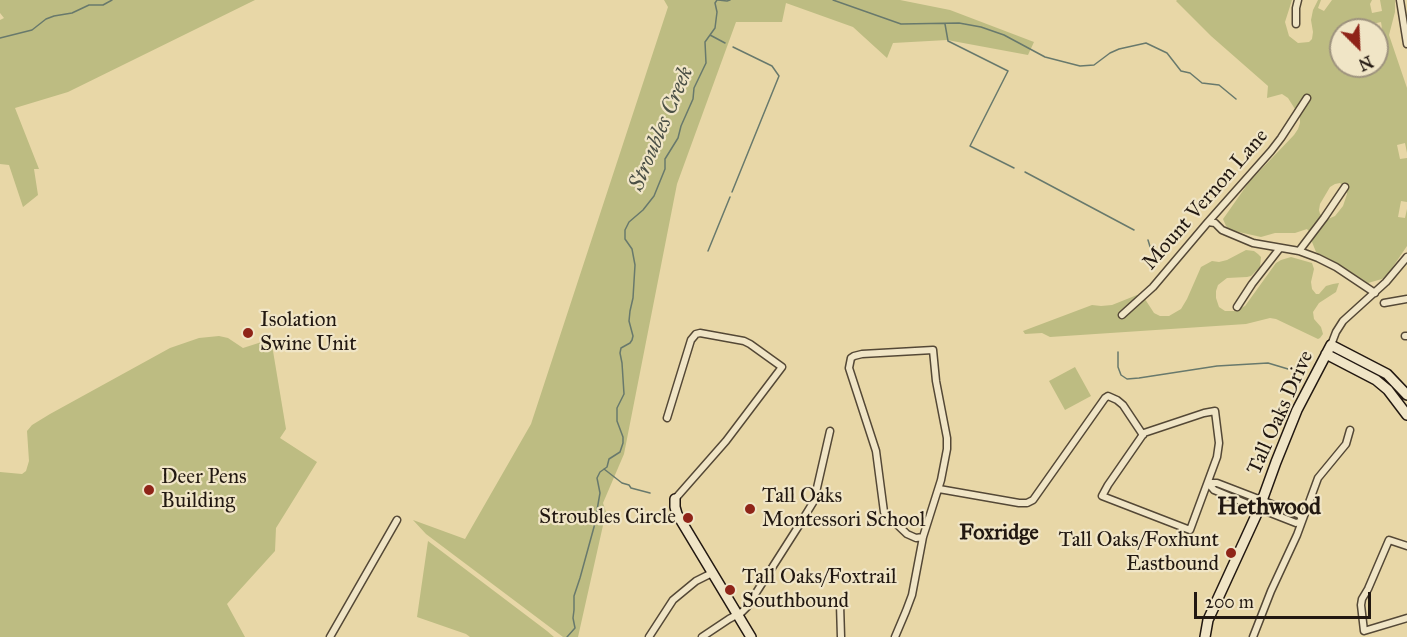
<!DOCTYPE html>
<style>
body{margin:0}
#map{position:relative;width:1407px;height:637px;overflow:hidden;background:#e8d7a7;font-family:"IM FELL Great Primer",serif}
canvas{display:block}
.north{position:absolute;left:1329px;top:18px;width:60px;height:60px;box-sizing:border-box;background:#f0e5c6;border:2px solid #9e937e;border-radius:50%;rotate:156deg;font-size:16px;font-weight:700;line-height:24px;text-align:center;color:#221811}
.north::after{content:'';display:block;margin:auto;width:21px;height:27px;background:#8f2418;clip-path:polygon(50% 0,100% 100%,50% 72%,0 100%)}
.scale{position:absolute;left:1194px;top:592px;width:177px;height:27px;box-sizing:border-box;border:3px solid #221811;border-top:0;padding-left:8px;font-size:18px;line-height:21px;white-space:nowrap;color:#221811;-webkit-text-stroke:4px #f0e5c6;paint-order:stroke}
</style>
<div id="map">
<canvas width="1407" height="637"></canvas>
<div class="north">N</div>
<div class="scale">200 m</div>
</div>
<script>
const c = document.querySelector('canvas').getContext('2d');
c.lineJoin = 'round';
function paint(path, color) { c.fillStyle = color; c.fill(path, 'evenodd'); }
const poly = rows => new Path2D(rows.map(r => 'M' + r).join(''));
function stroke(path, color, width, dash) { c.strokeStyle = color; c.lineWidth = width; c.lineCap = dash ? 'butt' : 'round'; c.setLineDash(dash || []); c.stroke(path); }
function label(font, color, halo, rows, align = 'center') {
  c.font = font + ' "IM FELL Great Primer",serif'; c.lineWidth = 4.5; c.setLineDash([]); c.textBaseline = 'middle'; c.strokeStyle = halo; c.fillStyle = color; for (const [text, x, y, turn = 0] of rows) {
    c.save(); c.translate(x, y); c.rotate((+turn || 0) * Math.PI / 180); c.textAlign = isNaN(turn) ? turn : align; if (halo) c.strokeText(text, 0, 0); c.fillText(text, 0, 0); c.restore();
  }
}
paint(poly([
 [0,0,255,0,68,92,15,108,39,169,34,169,38,195,23,207,9,165,0,164,0,20,4,18,0,13],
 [664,0,900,0,950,10,1034,42,1028,55,947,40,893,43,887,58,853,27,786,3,782,22,736,22,677,184,624,454,603,503,606,512,578,637,563,637,426,534,413,520,465,539,531,424,668,7],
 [1177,0,1292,0,1285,22,1289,36,1298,43,1309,42,1312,39,1313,32,1311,20,1313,10,1318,0,1321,0,1318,8,1324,11,1332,0,1372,0,1370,4,1372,13,1382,11,1380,0,1395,0,1395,12,1389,35,1407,88,1407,153,1405,143,1397,145,1400,159,1407,158,1407,202,1401,201,1398,217,1405,218,1407,209,1407,246,1388,274,1382,279,1368,283,1337,263,1316,252,1312,242,1313,236,1307,229,1295,233,1275,233,1261,237,1230,230,1226,226,1223,219,1228,212,1249,182,1294,135,1298,129,1300,123,1300,117,1288,98,1282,94,1267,98,1268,86,1211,36,1176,1],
 [1381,22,1383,34,1381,34,1383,44,1377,45,1377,66,1341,66,1341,30,1371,30,1372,24],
 [1340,183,1347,189,1347,194,1343,206,1335,216,1328,219,1320,214,1319,210,1320,204,1330,187,1335,184],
 [1246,250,1254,251,1258,254,1261,257,1260,267,1251,276,1247,277,1227,278,1218,285,1216,291,1216,298,1219,307,1225,311,1234,311,1245,306,1276,263,1281,260,1291,257,1312,263,1314,269,1311,282,1312,289,1316,294,1319,294,1326,286,1333,284,1339,283,1336,292,1319,303,1313,312,1314,319,1321,327,1323,334,1320,338,1318,339,1276,319,1270,318,1246,324,1050,337,1042,333,1025,334,1023,331,1092,305,1101,306,1112,305,1137,295,1143,296,1154,313,1160,316,1169,316,1181,309,1187,299,1201,267,1212,261,1219,262,1227,260],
 [219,336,228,338,243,348,271,339,286,429,280,438,317,462,276,528,275,551,227,604,245,637,0,637,0,472,22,474,26,471,29,461,27,431,32,425,50,414,170,348,199,338],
 [1075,367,1091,396,1065,410,1049,381],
 [428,541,547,631,554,637,470,637,466,634,417,617]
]), '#bdbc82');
stroke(poly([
 [718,0,727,1,730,0],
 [833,0,901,24,959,23,981,27,1004,35,1045,57,1080,66,1094,65,1110,53,1119,49,1146,43,1167,53,1181,71,1190,73,1202,83,1219,85,1236,99],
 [945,24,948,41,1008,71,970,146,1014,168],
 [710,35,725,43],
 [0,38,32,30,46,19,54,16,72,13,89,5,103,5,112,0],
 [1025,172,1134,230],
 [732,192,779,76,772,66,733,47],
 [1148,240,1152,253],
 [708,251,730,197],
 [1118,352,1118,367,1121,375,1127,379,1139,378,1217,366,1268,363,1288,369],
 [604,469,622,483,629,485,631,488,650,493],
 [567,637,575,628,573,618,574,610,574,596,580,578,594,527,600,493,597,478,600,472,607,467,609,459,620,452,623,443,623,437,617,421,617,408,624,394,622,363,620,353,621,348,630,343,632,340,633,336,629,321,630,311,633,298,635,265,632,249,625,239,625,230,629,222,643,210,654,196,665,169,665,159,678,138,681,126,693,99,694,88,706,63,705,42,715,28,717,12,715,3,717,0]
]), '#68796c', 1.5);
const street = poly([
 [1400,0,1407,44],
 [1296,24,1296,8,1298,0],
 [1208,222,1215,223,1222,230,1253,243,1299,251,1318,258,1336,267,1375,293],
 [1299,251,1324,218,1345,187],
 [1384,303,1407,299],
 [1237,307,1252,284,1280,248],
 [1122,315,1153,287,1208,222,1271,151,1281,138,1307,98],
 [1405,336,1407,336],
 [1331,345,1336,332,1343,321,1386,282,1407,257],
 [1215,411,1219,443,1217,457,1190,530,1102,496,1108,485,1144,433,1204,413,1215,411],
 [667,418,691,340,696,334,700,333,744,341,750,344,782,367,726,441,675,499],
 [1208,483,1217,483,1300,515,1302,521,1296,523,1250,505,1214,490,1208,483],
 [939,489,1019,503,1027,503,1033,500,1105,398,1108,396,1117,400,1123,405,1143,435],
 [1407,546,1389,540,1368,589,1362,599,1361,605,1364,631,1407,618],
 [840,604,841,637],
 [330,637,397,520],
 [649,637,673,600,696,581,712,573],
 [702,637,729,619,742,612,747,607,798,527,814,501,830,431],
 [895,637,906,611,912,595,923,537,941,480,947,449,947,438,936,381,933,350,862,354,854,356,851,358,849,368,876,451,884,512,907,534,916,538,923,537],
 [1253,637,1271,591,1297,535,1318,478,1346,444,1350,430]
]);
const secondary = poly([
 [1326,354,1376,380,1388,390,1407,415],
 [675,499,675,507,677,514,751,637],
 [1205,637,1208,620,1259,509,1276,462,1297,410,1331,345,1387,374,1407,395]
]);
stroke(street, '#544836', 9);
stroke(secondary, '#221811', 12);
stroke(street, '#f0e5c6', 6);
stroke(secondary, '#f0e5c6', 9);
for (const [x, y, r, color] of [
 [248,333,6,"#8f2418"],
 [149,490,6,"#8f2418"],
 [750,509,6,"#8f2418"],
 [688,518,6,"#8f2418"],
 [1231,553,6,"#8f2418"],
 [730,590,6,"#8f2418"]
]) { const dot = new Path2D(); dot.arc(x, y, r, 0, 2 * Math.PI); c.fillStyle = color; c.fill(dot); stroke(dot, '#f0e5c6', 2); }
label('21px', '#221811', '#f0e5c6', [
 ["Mount Vernon Lane",1206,200,-49],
 ["Tall Oaks Drive",1281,413,-66]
]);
label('21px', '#221811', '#f0e5c6', [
 ["Isolation",260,321],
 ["Swine Unit",260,345],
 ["Deer Pens",161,478],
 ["Building",161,502],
 ["Tall Oaks",762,497],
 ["Montessori School",762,521],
 ["Stroubles Circle",676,518,"right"],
 ["Tall Oaks/Foxhunt",1219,541,"right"],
 ["Eastbound",1219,565,"right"],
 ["Tall Oaks/Foxtrail",742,578],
 ["Southbound",742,602]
], 'left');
label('italic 22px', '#4b5046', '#f0e5c6', [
 ["Stroubles Creek",662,129,-67]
]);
label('bold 22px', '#221811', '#f0e5c6', [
 ["Foxridge",999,534]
]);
label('bold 24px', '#221811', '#f0e5c6', [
 ["Hethwood",1269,508]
]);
</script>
